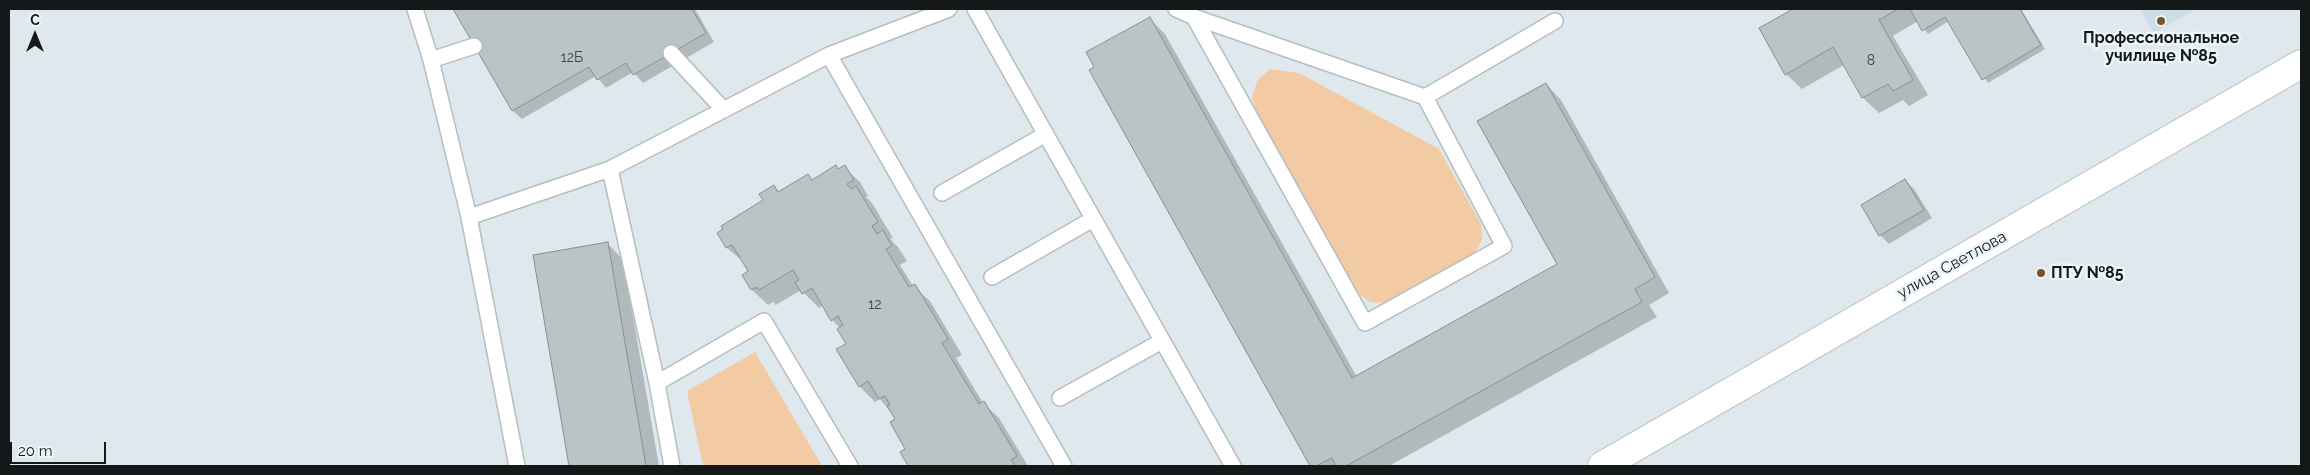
<!DOCTYPE html>
<meta charset="utf-8">
<style>
body{margin:0}
#map{position:relative;width:2310px;height:475px;overflow:hidden;background:#dfe8ec;font-family:Raleway,sans-serif}
canvas{display:block}
.frame{position:absolute;inset:0;border:10px solid #151819;pointer-events:none}
.north{position:absolute;left:10px;top:10px;width:50px;height:50px;-webkit-text-stroke:4px #ecf5f9;paint-order:stroke;rotate:0deg;font-size:14px;font-weight:700;line-height:20px;text-align:center;color:#151819}
.north::after{content:'';display:block;margin:auto;width:18px;height:22px;background:#151819;clip-path:polygon(50% 0,100% 100%,50% 72%,0 100%)}
.scale{position:absolute;left:10px;top:442px;width:96px;height:22px;box-sizing:border-box;border:2px solid #151819;border-top:0;padding-left:6px;font-size:15px;line-height:18px;white-space:nowrap;color:#151819;-webkit-text-stroke:4px #ecf5f9;paint-order:stroke}
</style>
<div id="map">
<canvas width="2310" height="475"></canvas>
<div class="frame"></div>
<div class="north">С</div>
<div class="scale">20 m</div>
</div>
<script>
const c = document.querySelector('canvas').getContext('2d');
c.lineJoin = 'round';
function paint(path, color) { c.fillStyle = color; c.fill(path, 'evenodd'); }
const poly = rows => new Path2D(rows.map(r => 'M' + r).join(''));
function stroke(path, color, width, dash) { c.strokeStyle = color; c.lineWidth = width; c.lineCap = dash ? 'butt' : 'round'; c.setLineDash(dash || []); c.stroke(path); }
function label(font, color, halo, rows, align = 'center') {
  c.font = font + ' Raleway,sans-serif'; c.lineWidth = 5; c.setLineDash([]); c.textBaseline = 'middle'; c.strokeStyle = halo; c.fillStyle = color; for (const [text, x, y, turn = 0] of rows) {
    c.save(); c.translate(x, y); c.rotate((+turn || 0) * Math.PI / 180); c.textAlign = isNaN(turn) ? turn : align; if (halo) c.strokeText(text, 0, 0); c.fillText(text, 0, 0); c.restore();
  }
}
paint(poly([
 [2140,9,2196,9,2154,33]
]), '#cddde5');
paint(poly([
 [1270,69,1299,73,1439,149,1481,224,1482,240,1473,256,1386,303,1370,302,1355,291,1255,109,1252,98,1257,81],
 [755,352,822,466,703,466,687,391]
]), '#f2caa3');
paint(poly([
 [454,9,695,9,714,42,643,83,633,72,606,88,596,76,522,119,513,111],
 [1795,9,2021,9,2045,49,1988,83,1949,21,1928,34,1918,21,1893,36,1928,95,1909,106,1903,100,1879,113,1863,98,1844,65,1802,89,1786,74,1760,29],
 [1150,19,1165,34,1357,377,1559,264,1546,84,1561,100,1669,293,1649,305,1657,317,1389,466,1312,466,1091,70],
 [836,167,839,170,844,167,860,182,868,196,866,197,872,203,893,238,890,239,898,247,907,261,900,265,913,286,930,301,962,355,956,358,983,403,999,418,1028,466,910,466,902,453,907,449,897,420,880,399,875,402,860,387,838,350,847,344,840,328,832,320,824,305,819,308,801,290,776,305,773,302,768,305,752,290,744,275,750,271,744,262,727,248,719,234,764,201,774,187,780,193,813,181],
 [1905,180,1914,189,1932,218,1889,244,1880,235],
 [608,244,623,259,659,466,570,466,534,256]
]), '#0003');
const building = poly([
 [453,9,692,9,706,33,633,75,626,63,597,80,589,67,512,111,453,9],
 [1793,9,1898,9,1879,20,1913,80,1893,91,1888,84,1862,98,1833,47,1785,75,1759,28,1793,9],
 [1910,9,2020,9,2041,45,1982,80,1945,17,1922,31,1910,9],
 [1150,17,1352,378,1557,264,1477,121,1546,83,1655,277,1635,289,1642,302,1346,466,1336,466,1332,458,1316,466,1310,466,1089,70,1094,67,1086,52,1150,17],
 [836,165,838,169,845,165,854,180,847,184,851,189,856,186,878,222,872,226,877,234,883,230,892,246,886,249,909,287,915,284,948,339,942,343,979,404,984,401,1017,456,1011,460,1015,466,908,466,900,452,905,449,890,422,895,419,887,406,890,405,885,396,879,399,868,381,859,387,836,349,846,344,837,329,843,325,838,316,831,321,812,288,802,294,795,282,799,280,793,270,759,290,757,287,751,290,742,275,748,271,732,245,726,248,717,233,723,229,721,226,763,200,759,194,774,185,778,192,808,174,812,180,836,165],
 [1905,179,1924,210,1879,236,1861,205,1905,179],
 [608,242,646,466,569,466,533,255,608,242]
]);
paint(building, '#bac3c6');
stroke(building, '#878f92', 1);
const lane = poly([
 [415,9,431,60,469,217,610,169,829,55,1064,466],
 [975,9,1233,466],
 [1176,9,1194,17,1425,97,1555,21],
 [1194,17,1365,323,1504,246,1425,97],
 [671,53,724,110],
 [829,55,949,9],
 [431,60,474,46],
 [610,169,657,383,672,466],
 [942,193,1046,134],
 [469,217,517,466],
 [992,277,1093,219],
 [657,383,764,321,850,466],
 [1060,398,1162,341]
]);
const street = poly([
 [1602,466,2301,64]
]);
stroke(lane, '#b5bec1', 18);
stroke(street, '#b5bec1', 30);
stroke(lane, '#fff', 15);
stroke(street, '#fff', 28);
for (const [x, y, r, color] of [
 [2161,21,5,"#78542e"],
 [2041,273,5,"#78542e"]
]) { const dot = new Path2D(); dot.arc(x, y, r, 0, 2 * Math.PI); c.fillStyle = color; c.fill(dot); stroke(dot, '#ecf5f9', 2); }
label('14px', '#3e4344', null, [
 ["12Б",572,58],
 ["8",1871,61],
 ["12",875,305]
]);
label('bold 16px', '#151819', '#ecf5f9', [
 ["Профессиональное",2161,38],
 ["училище №85",2161,56],
 ["ПТУ №85",2051,273,"left"]
]);
label('16px', '#151819', '#ecf5f9', [
 ["улица Светлова",1952,265,-29]
]);
</script>
